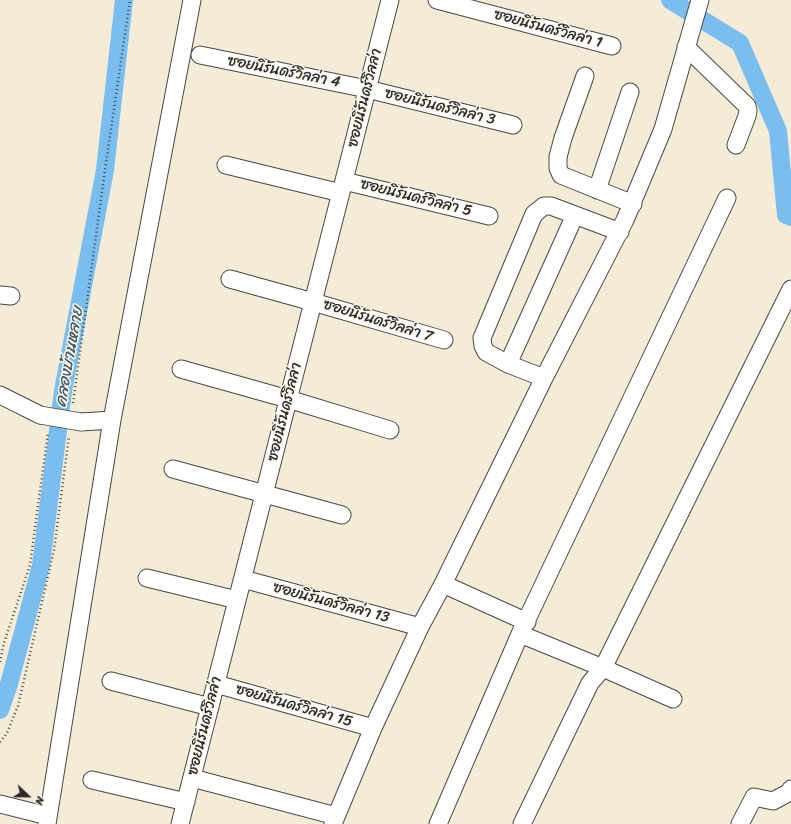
<!DOCTYPE html>
<meta charset="utf-8">
<style>
body{margin:0}
#map{position:relative;width:791px;height:824px;overflow:hidden;background:#f5ecd7;font-family:Sriracha,sans-serif}
canvas{display:block}
.north{position:absolute;left:8px;top:776px;width:40px;height:40px;-webkit-text-stroke:3px #fbf7ec;paint-order:stroke;rotate:112deg;font-size:11px;font-weight:700;line-height:16px;text-align:center;color:#2b2b2b}
.north::after{content:'';display:block;margin:auto;width:14px;height:18px;background:#2b2b2b;clip-path:polygon(50% 0,100% 100%,50% 72%,0 100%)}
</style>
<div id="map">
<canvas width="791" height="824"></canvas>
<div class="north">N</div>
</div>
<script>
const c = document.querySelector('canvas').getContext('2d');
c.lineJoin = 'round';
const poly = rows => new Path2D(rows.map(r => 'M' + r).join(''));
function stroke(path, color, width, dash) { c.strokeStyle = color; c.lineWidth = width; c.lineCap = dash ? 'butt' : 'round'; c.setLineDash(dash || []); c.stroke(path); }
function label(font, color, halo, rows, align = 'center') {
  c.font = font + ' Sriracha,"Playpen Sans Thai",sans-serif'; c.lineWidth = 3; c.setLineDash([]); c.textBaseline = 'middle'; c.strokeStyle = halo; c.fillStyle = color; for (const [text, x, y, turn = 0] of rows) {
    c.save(); c.translate(x, y); c.rotate((+turn || 0) * Math.PI / 180); c.textAlign = isNaN(turn) ? turn : align; if (halo) c.strokeText(text, 0, 0); c.fillText(text, 0, 0); c.restore();
  }
}
stroke(poly([
 [670,0,740,43,778,131,786,215,791,217],
 [0,710,9,684,41,565,63,391,105,170,124,0]
]), '#7abef0', 18);
const minor = poly([
 [437,0,612,46],
 [686,47,747,106,748,111,747,116,736,145],
 [200,55,367,89,513,125],
 [585,76,563,138,558,157,558,168,561,175,633,204],
 [226,165,341,193],
 [344,181,489,216],
 [597,190,630,92],
 [230,279,313,302,444,340],
 [0,295,11,296],
 [508,364,575,215],
 [181,369,288,399,390,430],
 [544,378,508,364,486,352,483,346,482,338,534,214,544,206,551,206,620,232],
 [0,395,40,415],
 [81,422,112,420],
 [173,469,342,515],
 [147,578,237,600],
 [243,579,420,627],
 [443,584,527,622],
 [520,634,603,668,673,699],
 [111,681,210,707],
 [216,684,373,728],
 [192,778,336,816],
 [92,780,186,802],
 [0,804,48,816],
 [47,824,112,420,192,0],
 [180,824,390,0],
 [333,824,373,728,420,627,443,584,544,378,625,220,663,129,700,0],
 [438,824,520,634,727,198],
 [522,824,590,683,603,668,791,289],
 [740,824,754,797,773,801,790,792,791,789]
]);
stroke(minor, '#494845', 19);
stroke(poly([
 [73,403,105,170,130,0],
 [0,662,4,643,30,565,48,432],
 [0,742,7,733,18,706,54,550,69,436]
]), '#494845', 2.5, [1, 3]);
stroke(minor, '#fff', 17);
const minorBridge = poly([
 [40,415,81,422]
]);
stroke(minorBridge, '#494845', 19, []);
stroke(minorBridge, '#fff', 17);
label('15px', '#2b2b2b', '#fbf7ec', [
 ["ซอยนิรันดร์วิลล่า 1",548,29,15],
 ["ซอยนิรันดร์วิลล่า 4",284,72,11],
 ["ซอยนิรันดร์วิลล่า",365,98,-76],
 ["ซอยนิรันดร์วิลล่า 3",440,107,14],
 ["ซอยนิรันดร์วิลล่า 5",416,198,14],
 ["ซอยนิรันดร์วิลล่า 7",378,321,17],
 ["ซอยนิรันดร์วิลล่า",285,412,-76],
 ["ซอยนิรันดร์วิลล่า 13",331,603,15],
 ["ซอยนิรันดร์วิลล่า 15",294,706,16],
 ["ซอยนิรันดร์วิลล่า",205,726,-76]
]);
label('italic 16px', '#435766', '#fbf7ec', [
 ["คลองบ้านหลาย",70,357,-80]
]);
</script>
